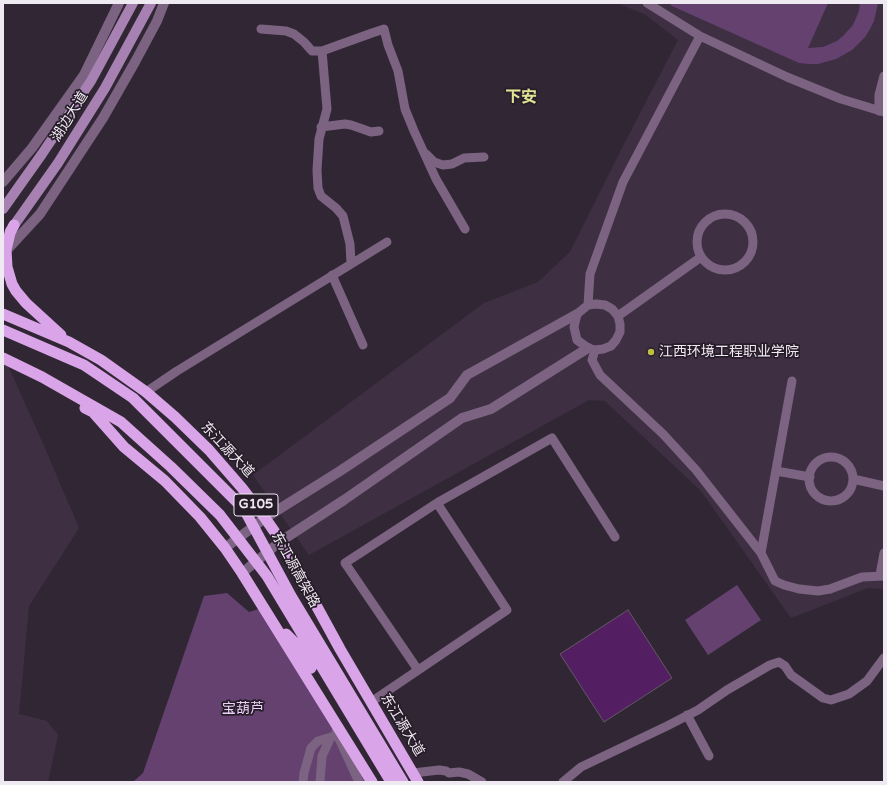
<!DOCTYPE html>
<meta charset="utf-8">
<style>
body{margin:0}
#map{position:relative;width:887px;height:785px;overflow:hidden;background:#312734;font-family:"Varela Round",sans-serif}
canvas{display:block}
.frame{position:absolute;inset:0;border:4px solid #efe9f1;pointer-events:none}
</style>
<div id="map">
<canvas width="887" height="785"></canvas>
<div class="frame"></div>
</div>
<script>
const c = document.querySelector('canvas').getContext('2d');
c.lineJoin = 'round';
function paint(path, color) { c.fillStyle = color; c.fill(path, 'evenodd'); }
const poly = rows => new Path2D(rows.map(r => 'M' + r).join(''));
function stroke(path, color, width, dash) { c.strokeStyle = color; c.lineWidth = width; c.lineCap = dash ? 'butt' : 'round'; c.setLineDash(dash || []); c.stroke(path); }
function label(font, color, halo, rows, align = 'center') {
  c.font = font + ' "Varela Round","Noto Sans SC",sans-serif'; c.lineWidth = 3.5; c.setLineDash([]); c.textBaseline = 'middle'; c.strokeStyle = halo; c.fillStyle = color; for (const [text, x, y, turn = 0] of rows) {
    c.save(); c.translate(x, y); c.rotate((+turn || 0) * Math.PI / 180); c.textAlign = isNaN(turn) ? turn : align; if (halo) c.strokeText(text, 0, 0); c.fillText(text, 0, 0); c.restore();
  }
}
paint(poly([
 [617,3,884,3,884,589,868,588,791,618,701,491,605,401,589,400,309,555,253,475,484,303,538,282,570,252,621,150,678,40,646,15],
 [3,360,6,361,41,439,79,528,29,606,19,714,47,721,58,735,48,782,3,782]
]), '#3e3042');
paint(poly([
 [669,3,828,3,808,48,823,47,837,41,843,36,853,25,859,11,860,3,878,3,874,21,870,29,865,37,852,50,836,59,818,64,809,64,799,63,672,6],
 [737,585,761,620,708,655,685,620],
 [227,593,249,612,269,606,372,782,133,782,143,773,204,596]
]), '#654170');
const building = poly([
 [628,610,672,678,604,722,560,654,628,610]
]);
paint(building, '#541f62');
stroke(building, '#645867', 1);
stroke(poly([
 [261,29,286,31,294,34,304,42,312,51,322,51],
 [700,36,787,77,841,99,884,112],
 [879,111,879,95,884,76],
 [321,127,345,124,351,125,371,132,379,131],
 [426,154,434,162,443,165,452,164,464,158,484,157],
 '697 242a28 28 0 1 1 56 0a28 28 0 1 1-56 0Z',
 [351,264,350,244,343,216,336,208,321,196,318,188,317,170,319,139,327,109,322,51,372,33,384,29,388,45,398,71,405,109,414,131,436,179,465,229],
 [332,275,363,345],
 [588,305,596,304,605,305,612,309,618,316,620,324,620,332,616,340,611,346,603,349,595,350,588,348,577,340,574,327,577,314,588,305,590,274,623,182,700,36,647,3],
 [618,316,701,257],
 [595,350,592,360,600,375,663,434,696,470,761,553,775,581,784,585,799,589,818,591,830,589,862,577,884,576],
 [146,392,177,371,387,242],
 '809 479a22 22 0 1 1 44 0a22 22 0 1 1-44 0Z',
 [776,471,810,477],
 [853,479,884,486],
 [761,553,792,381],
 [880,575,884,553],
 [418,670,345,563,437,503,552,438,615,537],
 [371,702,507,610,437,503],
 [687,715,709,756],
 [336,732,359,782],
 [413,773,439,770,446,771,449,773,459,772,468,774,482,782],
 [303,782,304,773,311,748,318,741,338,735],
 [320,782,322,756,330,739],
 [563,782,581,767,667,726,698,710,727,690,770,665,779,662,785,666,791,675,805,685,823,698,831,700,849,694,867,681,884,658]
]), '#7b6381', 9);
stroke(poly([
 [3,182,32,148,84,75,119,3],
 [4,253,40,214,103,118,135,62,157,21,164,3],
 [225,548,265,518,340,471,450,398,467,375,577,314],
 [242,573,281,541,344,500,462,418,491,409,588,348]
]), '#7b6381', 10);
stroke(poly([
 [3,209,42,154,91,81,133,3],
 [10,231,58,163,105,88,151,3]
]), '#a781b2', 10);
stroke(poly([
 [14,225,10,233,6,250,7,267,12,284,16,291,26,303,61,335],
 [3,314,69,342,101,360,146,392,175,417,209,450,242,488,265,518,281,541,340,649,418,782],
 [3,330,84,365,133,398,244,509,291,596,403,782],
 [3,358,42,377,121,422,171,467,220,515,267,576,391,782],
 [85,408,93,412,124,447,165,481,200,517,225,548,242,573,372,782],
 [286,634,296,644,311,668]
]), '#daa4e9', 11);
for (const [x, y, r, color] of [
 [651,352,4,"#bfbe41"]
]) { const dot = new Path2D(); dot.arc(x, y, r, 0, 2 * Math.PI); c.fillStyle = color; c.fill(dot); stroke(dot, '#271d2a', 1.5); }
for (const [x, y, w] of [
 [256,505,44]
]) { const box = new Path2D(); box.roundRect(x - w / 2, y - 11, w, 22, 3); c.fillStyle = '#271d2a'; c.fill(box); stroke(box, '#efe9f1', 1); }
label('bold 13px', '#efe9f1', null, [
 ["G105",256,505]
]);
label('14px', '#efe9f1', '#271d2a', [
 ["湖边大道",70,117,-58],
 ["东江源大道",227,450,47],
 ["东江源高架路",295,570,61],
 ["东江源大道",402,725,59]
]);
label('14px', '#efe9f1', '#271d2a', [
 ["江西环境工程职业学院",659,352]
], 'left');
label('14px', '#edd0f6', '#271d2a', [
 ["宝葫芦",243,709]
]);
label('bold 16px', '#e0e192', '#271d2a', [
 ["下安",521,98]
]);
</script>
